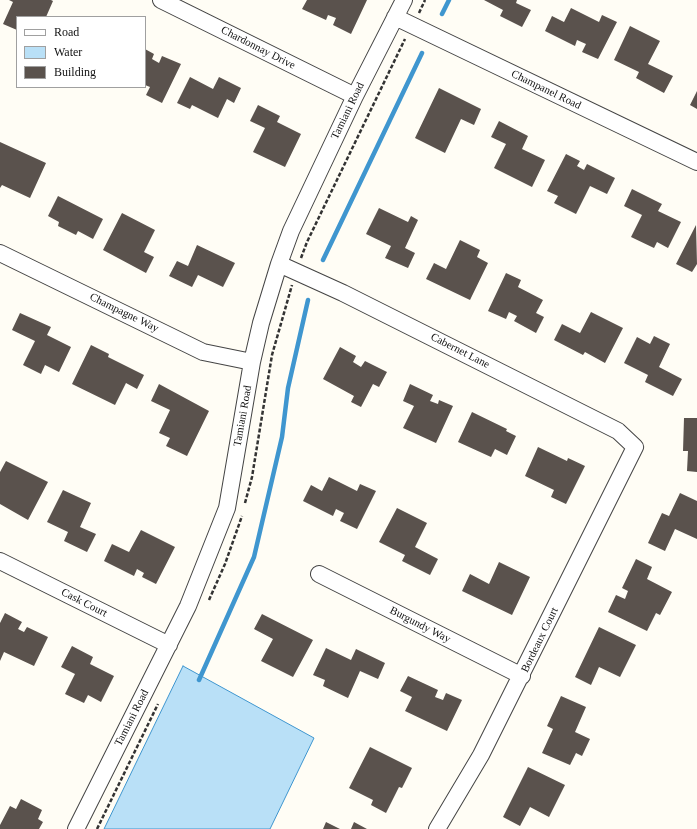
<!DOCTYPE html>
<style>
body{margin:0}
#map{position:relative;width:697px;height:829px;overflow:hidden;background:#fffdf5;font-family:"Times New Roman",serif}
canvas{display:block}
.legend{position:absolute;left:16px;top:16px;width:130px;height:72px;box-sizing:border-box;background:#fff;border:1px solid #a0a0a0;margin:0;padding:5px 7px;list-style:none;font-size:12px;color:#111}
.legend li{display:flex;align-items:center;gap:8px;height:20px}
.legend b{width:20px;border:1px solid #a0a0a0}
</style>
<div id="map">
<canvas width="697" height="829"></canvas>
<ul class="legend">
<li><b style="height:5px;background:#fff"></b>Road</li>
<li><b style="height:11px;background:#b9e0f7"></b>Water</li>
<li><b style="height:11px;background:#5a524d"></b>Building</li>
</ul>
</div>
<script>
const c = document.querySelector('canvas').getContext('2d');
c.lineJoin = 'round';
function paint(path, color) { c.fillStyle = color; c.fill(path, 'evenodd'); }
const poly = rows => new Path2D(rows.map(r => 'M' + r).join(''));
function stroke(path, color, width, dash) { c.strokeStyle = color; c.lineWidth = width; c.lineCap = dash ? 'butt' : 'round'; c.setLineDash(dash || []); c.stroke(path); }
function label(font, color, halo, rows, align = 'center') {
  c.font = font + ' "Times New Roman",serif'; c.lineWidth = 4; c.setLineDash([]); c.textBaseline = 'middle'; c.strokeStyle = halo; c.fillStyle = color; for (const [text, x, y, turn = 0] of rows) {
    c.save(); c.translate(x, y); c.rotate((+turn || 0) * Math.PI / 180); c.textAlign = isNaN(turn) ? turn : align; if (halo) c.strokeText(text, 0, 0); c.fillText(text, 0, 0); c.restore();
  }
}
const water = poly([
 [183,666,314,738,270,829,104,829,183,666]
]);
paint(water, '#b9e0f7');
stroke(water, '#3f96cf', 1);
stroke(poly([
 [442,14,449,0],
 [323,260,422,53],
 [199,680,254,557,282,437,288,388,308,300]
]), '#3f96cf', 4.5);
paint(poly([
 [9,0,51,0,53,1,46,17,17,17,17,30,3,24,13,2],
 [307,0,367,0,351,34,333,25,336,18,328,15,326,20,302,9],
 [484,0,517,0,516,3,531,10,522,27,500,16,503,10],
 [571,8,599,22,602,15,617,22,598,59,582,52,586,44,577,40,575,46,545,31,552,16,564,22],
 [630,26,660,41,648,64,673,76,664,93,636,78,639,72,614,60],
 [145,49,154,54,152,59,159,63,162,56,181,64,162,103,146,95,150,87,145,85],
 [190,77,213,89,219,77,241,88,234,103,227,99,218,118,192,105,190,109,177,103],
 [439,88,481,109,474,125,461,119,445,153,415,138],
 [697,91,697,109,690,105],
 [258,105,280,116,277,122,301,134,285,167,253,152,265,128,250,121],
 [499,121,528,136,522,149,545,160,532,187,494,168,506,144,491,137],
 [0,142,46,163,30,198,2,185,0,188],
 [566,154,580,161,577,166,584,170,587,164,615,178,607,194,590,186,576,214,554,203,558,196,547,191],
 [632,189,662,204,658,211,681,222,668,248,657,242,654,248,631,237,642,215,624,206],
 [58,196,103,219,93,239,78,231,76,235,58,226,59,222,48,216],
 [379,208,408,222,411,216,418,220,405,248,415,253,408,268,385,258,391,246,366,234],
 [122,213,155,230,144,252,154,257,146,273,103,250],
 [696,225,697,264,692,272,676,264],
 [460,240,480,250,477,257,488,263,470,300,426,279,434,263,446,269],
 [197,245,235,263,223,287,198,275,192,287,169,276,177,261,188,266],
 [506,273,521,280,518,287,543,300,536,313,544,317,536,333,514,321,517,316,509,312,506,319,488,311],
 [591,312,623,328,605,363,585,352,583,355,554,340,562,324,580,333],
 [20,313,51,327,47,335,71,347,59,372,45,365,41,374,23,365,35,341,12,330],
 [654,336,670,344,659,367,682,379,673,396,645,382,648,375,624,363,637,337,650,344],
 [91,345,109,354,108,357,144,375,137,389,126,383,115,405,72,384],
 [340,347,356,356,353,362,361,367,365,361,387,372,379,387,373,384,361,407,351,402,354,396,323,379],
 [159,384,209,411,187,456,166,446,170,438,159,433,170,410,151,401],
 [410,384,433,395,430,401,438,404,439,400,453,406,436,443,403,428,414,406,403,401],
 [472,412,507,429,506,431,516,436,507,455,495,449,491,457,458,442],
 [684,418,697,418,697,472,687,471,688,451,683,451],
 [538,447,567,461,568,458,585,466,566,504,551,497,554,490,525,476],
 [6,461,48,482,28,520,0,504,0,472],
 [329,477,357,491,360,484,376,491,357,529,340,521,344,513,336,509,333,516,303,501,311,485,322,491],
 [63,490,91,503,80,527,96,534,87,552,64,541,68,532,47,522],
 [680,493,697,501,697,539,675,529,665,551,648,543,662,513,669,516],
 [397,508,427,523,415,547,438,559,430,575,402,561,405,555,379,542],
 [141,530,175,547,156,584,142,577,144,573,137,569,134,576,104,561,112,544,129,552],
 [636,559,652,567,647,579,672,592,660,615,656,613,647,631,608,612,616,595,625,599,628,591,622,588],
 [499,562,530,577,512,615,462,591,470,574,489,584],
 [5,613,22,622,18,629,24,632,27,627,48,637,34,666,4,652,0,661,0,623],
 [262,614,313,640,293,677,261,661,273,639,254,629],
 [599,627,636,645,620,677,599,667,591,685,575,677],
 [72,646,93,657,90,664,114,676,101,702,88,695,84,703,65,694,75,674,61,667],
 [326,648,351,660,356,649,385,663,378,679,360,671,348,698,323,686,325,680,313,675],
 [408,676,438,690,435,697,443,700,446,693,462,700,447,731,405,711,412,697,400,691],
 [561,696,586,707,575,732,590,739,582,756,576,753,570,765,542,753,553,729,547,726],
 [370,747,412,768,402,788,399,787,386,813,371,805,373,800,349,788],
 [528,767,565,785,549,817,530,807,520,826,503,817],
 [21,799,42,810,38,819,43,822,39,829,0,829,0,825,10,806,16,809],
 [326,822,340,829,323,829],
 [354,822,367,829,351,829]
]), '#5a524d');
const street = poly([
 [161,0,355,96],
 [395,17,697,162],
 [0,253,203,352,252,362],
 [279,264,343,293,618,431,635,447,481,755,437,829],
 [0,561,169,645],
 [319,574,522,676],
 [76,829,188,606,227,508,252,362,261,323,279,264,291,231,355,96,404,0]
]);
stroke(street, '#444', 18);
stroke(poly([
 [419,13,425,0],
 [301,258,307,242,405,39],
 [245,503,252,477,272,355,292,285],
 [209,600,225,564,242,516],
 [97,829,158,704]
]), '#333', 2.5, [4, 2]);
stroke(street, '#fff', 16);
label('11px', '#111', '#fff', [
 ["Chardonnay Drive",258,48,27],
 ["Champanel Road",546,90,26],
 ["Tamiani Road",348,111,-64],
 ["Champagne Way",124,313,26],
 ["Cabernet Lane",460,351,27],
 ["Tamiani Road",243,416,-80],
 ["Cask Court",84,603,27],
 ["Burgundy Way",420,625,27],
 ["Bordeaux Court",540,640,-64],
 ["Tamiani Road",132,718,-63]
]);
</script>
